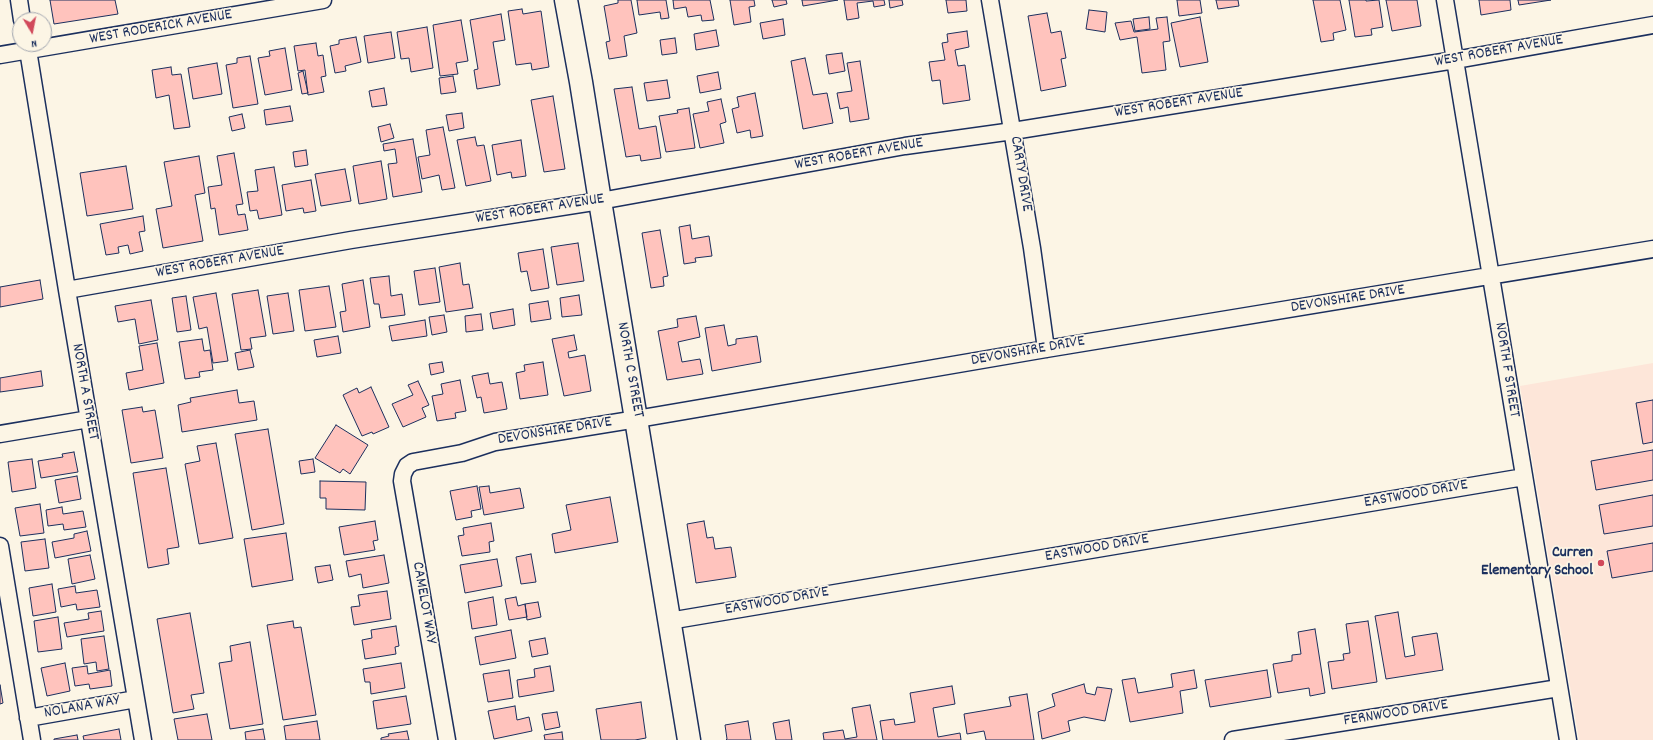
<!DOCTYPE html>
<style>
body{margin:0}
#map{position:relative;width:1653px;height:740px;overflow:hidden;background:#fcf5e5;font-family:Dekko,sans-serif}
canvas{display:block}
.north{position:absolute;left:12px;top:12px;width:40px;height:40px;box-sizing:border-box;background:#fcf5e5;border:1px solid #a2a6af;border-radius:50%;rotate:170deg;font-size:11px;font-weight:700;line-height:16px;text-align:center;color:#1b2f5e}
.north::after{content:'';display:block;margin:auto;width:14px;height:18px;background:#d1495b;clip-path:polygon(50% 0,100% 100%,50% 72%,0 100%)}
</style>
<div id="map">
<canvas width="1653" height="740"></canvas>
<div class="north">N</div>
</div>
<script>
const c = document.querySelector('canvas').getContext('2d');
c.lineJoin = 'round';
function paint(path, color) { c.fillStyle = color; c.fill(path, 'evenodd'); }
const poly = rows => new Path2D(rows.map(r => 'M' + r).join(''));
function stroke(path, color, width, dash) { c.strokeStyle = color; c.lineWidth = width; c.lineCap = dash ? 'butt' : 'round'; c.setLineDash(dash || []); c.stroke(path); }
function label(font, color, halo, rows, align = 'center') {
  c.font = font + ' Dekko,sans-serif'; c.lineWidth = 3.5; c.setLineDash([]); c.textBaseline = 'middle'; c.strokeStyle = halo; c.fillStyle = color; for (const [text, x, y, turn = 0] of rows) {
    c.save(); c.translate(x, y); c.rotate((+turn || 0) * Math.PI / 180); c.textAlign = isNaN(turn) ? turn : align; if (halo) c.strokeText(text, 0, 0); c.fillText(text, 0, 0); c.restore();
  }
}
paint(poly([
 [1653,363,1653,740,1579,740,1520,386]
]), '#fde6d9');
const building = poly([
 [50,0,115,0,118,14,54,24,50,0],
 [618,0,631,0,637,33,624,36,627,56,609,59,606,42,610,41,604,6,618,3,618,0],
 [637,0,666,0,669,18,661,19,660,12,639,15,637,0],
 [673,0,710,0,714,20,702,21,701,15,688,17,686,7,674,9,673,0],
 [730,0,754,0,755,6,749,7,751,22,734,25,730,0],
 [772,0,786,0,787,4,774,7,772,0],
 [802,0,838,0,803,6,802,0],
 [844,0,884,0,885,5,874,7,873,1,857,3,859,18,847,20,844,0],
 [889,0,902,0,903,5,890,8,889,0],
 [946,0,966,0,967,11,948,13,946,0],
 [1177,0,1200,0,1202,13,1179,16,1177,0],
 [1216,0,1238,0,1239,6,1218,9,1216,0],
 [1313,0,1340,0,1346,30,1333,33,1334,40,1321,42,1313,0],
 [1349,0,1366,0,1366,1,1379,0,1383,27,1371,29,1372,35,1355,37,1349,0],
 [1386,0,1417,0,1421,26,1392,31,1386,0],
 [1479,0,1510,0,1511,10,1481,15,1479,0],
 [1518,0,1551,0,1519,5,1518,0],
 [522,9,523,14,541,11,549,67,532,70,531,63,516,65,508,11,522,9],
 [1089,10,1107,12,1105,32,1086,29,1089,10],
 [1047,13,1051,33,1061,31,1066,58,1061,59,1066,86,1041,91,1028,16,1047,13],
 [501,14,505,40,493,42,500,85,477,89,474,70,478,69,470,20,501,14],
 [1149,17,1150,29,1135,31,1133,19,1149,17],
 [1167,17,1170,41,1163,42,1166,70,1142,73,1137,37,1120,40,1115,23,1131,21,1134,32,1158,29,1156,18,1167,17],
 [1200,17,1208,62,1180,67,1171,23,1200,17],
 [783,19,785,35,763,39,760,23,783,19],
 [461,20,468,61,456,63,458,74,440,76,433,25,461,20],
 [427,27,433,68,411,72,409,58,401,59,397,32,427,27],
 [716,30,719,46,696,50,694,34,716,30],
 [967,31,969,47,955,50,958,66,965,65,970,100,943,104,940,80,932,81,929,62,945,60,942,43,948,42,947,34,967,31],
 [391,32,395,58,368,63,364,36,391,32],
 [356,37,361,62,345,66,346,71,335,73,330,46,339,44,339,40,356,37],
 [675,38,677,53,662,55,660,40,675,38],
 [316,43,318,56,323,55,326,76,321,77,324,92,308,95,305,70,298,71,294,46,316,43],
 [285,48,292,90,265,95,258,58,270,56,269,51,285,48],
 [842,53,845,71,829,74,826,55,842,53],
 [250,56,258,104,233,108,226,65,237,63,237,58,250,56],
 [805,58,813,95,827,93,833,123,803,129,791,61,805,58],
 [860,61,869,119,850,122,848,107,840,109,837,93,852,91,847,63,860,61],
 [217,63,222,94,193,99,188,68,217,63],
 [171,67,172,75,181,74,190,127,174,129,169,95,156,98,152,70,171,67],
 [303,71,308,93,302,94,298,73,303,71],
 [718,72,721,89,700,93,697,76,718,72],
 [453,76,456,92,441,94,439,78,453,76],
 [667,80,670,98,647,101,644,83,667,80],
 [632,87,639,129,656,126,661,158,641,161,640,155,626,157,614,89,632,87],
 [384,88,387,105,372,107,369,91,384,88],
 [755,93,763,136,751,138,750,130,737,133,732,109,739,107,737,97,755,93],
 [553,96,565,169,544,172,531,100,553,96],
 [721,99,726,122,720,124,724,143,700,148,693,114,709,111,707,102,721,99],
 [290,106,293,121,266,125,264,110,290,106],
 [689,108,695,148,666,152,659,116,678,113,677,110,689,108],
 [462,113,464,128,449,131,446,115,462,113],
 [242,114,245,128,232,131,229,117,242,114],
 [390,124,394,138,381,142,378,127,390,124],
 [443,127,455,188,442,190,439,175,422,179,418,157,430,155,426,130,443,127],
 [475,137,477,146,484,145,491,181,466,186,457,140,475,137],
 [413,139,422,192,393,197,388,164,397,163,395,149,384,151,383,144,413,139],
 [521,140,526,176,512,178,511,172,497,175,492,145,521,140],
 [306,150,308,165,295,167,293,152,306,150],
 [234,153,243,204,236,205,238,215,245,214,248,230,219,235,215,208,211,209,208,187,222,185,217,156,234,153],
 [199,156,205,193,195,195,203,241,163,248,156,209,172,206,164,162,199,156],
 [381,161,387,199,359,204,353,166,381,161],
 [126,166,133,209,87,216,80,173,126,166],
 [274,167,282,215,259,219,257,210,250,211,247,192,258,191,255,170,274,167],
 [345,169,351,201,321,206,315,174,345,169],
 [311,180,316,211,304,213,303,208,286,211,282,185,311,180],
 [143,216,145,231,139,232,143,251,130,254,128,245,118,247,119,253,106,255,100,224,143,216],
 [690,225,692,239,709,236,712,256,695,258,696,262,684,264,679,227,690,225],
 [660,230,668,276,663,277,664,286,651,288,642,233,660,230],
 [578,243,584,281,557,285,551,247,578,243],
 [543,249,549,288,531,291,527,271,521,272,518,253,543,249],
 [460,263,463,285,469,284,473,308,446,312,439,267,460,263],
 [435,268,440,302,419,305,414,271,435,268],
 [389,276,391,296,402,294,405,315,381,318,379,304,374,304,370,278,389,276],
 [40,280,43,299,0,307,0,287,40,280],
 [363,280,370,327,343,332,340,312,346,311,342,284,363,280],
 [329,286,336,327,305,331,299,290,329,286],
 [258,290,266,336,250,338,252,349,241,350,232,294,258,290],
 [216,293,228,361,213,363,207,327,199,329,193,297,216,293],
 [288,293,294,331,273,334,267,296,288,293],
 [579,295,582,315,562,317,560,298,579,295],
 [186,296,191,330,177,332,172,298,186,296],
 [151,300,158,340,139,344,135,319,118,322,115,306,151,300],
 [548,301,551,319,531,322,529,304,548,301],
 [513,309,515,325,493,329,490,313,513,309],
 [481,314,483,330,466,332,465,316,481,314],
 [444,315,447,332,432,335,429,317,444,315],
 [696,316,700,337,678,342,682,362,700,359,703,374,667,380,658,331,678,327,677,319,696,316],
 [425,320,427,336,392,341,389,326,425,320],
 [724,325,728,346,736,344,736,339,757,336,761,362,712,371,705,328,724,325],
 [574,335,577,350,568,352,569,358,585,355,591,391,564,396,552,339,574,335],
 [338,336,341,353,317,357,314,340,338,336],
 [202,339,204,351,210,350,213,370,199,372,200,377,185,379,179,342,202,339],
 [157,343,164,383,129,390,126,373,143,370,139,346,157,343],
 [250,350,254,367,238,370,235,353,250,350],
 [442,362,444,372,431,375,429,364,442,362],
 [543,362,548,395,520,399,516,373,525,371,524,365,543,362],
 [41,371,43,386,0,392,0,378,41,371],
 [488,373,490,384,502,382,507,409,484,413,481,397,477,398,472,376,488,373],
 [460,380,466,411,455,413,456,418,437,421,432,396,443,394,441,384,460,380],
 [418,381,429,405,422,408,426,417,403,427,392,404,413,395,408,385,418,381],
 [371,387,389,427,373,434,372,432,362,436,343,395,357,388,359,393,371,387],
 [237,390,239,403,254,401,257,420,182,432,178,405,191,402,190,398,237,390],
 [1653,400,1653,442,1643,444,1636,403,1653,400],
 [142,407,143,412,155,410,163,458,131,463,122,410,142,407],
 [336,425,368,445,350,474,343,469,340,473,315,458,336,425],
 [268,429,284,524,252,530,235,434,268,429],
 [216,443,233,538,199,544,185,464,200,461,197,446,216,443],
 [1653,450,1653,480,1596,490,1591,461,1653,450],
 [74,452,78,472,41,478,38,461,63,457,62,454,74,452],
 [32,459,36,488,12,492,8,462,32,459],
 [313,459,315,472,301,474,299,461,313,459],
 [166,468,179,547,167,549,169,564,148,568,133,473,166,468],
 [77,476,81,499,59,503,55,480,77,476],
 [320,481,366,482,365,510,326,509,326,498,320,498,320,481],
 [477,486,481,509,471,511,472,517,456,520,450,491,477,486],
 [489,486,490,493,520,488,524,508,484,515,479,487,489,486],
 [1653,495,1653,526,1604,534,1599,505,1653,495],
 [610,497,618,542,555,553,552,534,571,530,566,505,610,497],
 [40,504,44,533,20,536,15,508,40,504],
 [62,507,63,514,83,511,86,527,64,530,63,524,48,526,46,510,62,507],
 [375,521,378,540,373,541,375,550,344,555,339,527,375,521],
 [704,521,707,538,713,537,715,549,731,547,736,577,696,583,687,524,704,521],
 [491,523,494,541,489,542,490,552,462,556,458,536,464,535,463,528,491,523],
 [87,531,91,551,55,558,52,542,74,538,74,534,87,531],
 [286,533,293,580,252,587,244,539,286,533],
 [45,539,49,568,25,571,21,542,45,539],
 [1653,543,1653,571,1612,578,1607,551,1653,543],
 [531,554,536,582,521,584,516,557,531,554],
 [90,555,95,579,72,584,68,559,90,555],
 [384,555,389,583,363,588,361,574,349,577,346,561,384,555],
 [497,559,502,586,465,593,460,565,497,559],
 [330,565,333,580,318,583,315,567,330,565],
 [52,584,56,612,33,616,29,588,52,584],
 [75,586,76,593,97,590,100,607,77,610,76,604,61,607,58,589,75,586],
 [387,591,391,619,354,625,351,607,360,606,358,595,387,591],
 [493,597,497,625,472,629,468,602,493,597],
 [516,597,518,606,525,604,527,617,509,620,505,599,516,597],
 [538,602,541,617,527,620,525,604,538,602],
 [101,611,104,631,67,637,64,623,89,619,88,613,101,611],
 [1398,612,1405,657,1415,655,1412,637,1437,633,1443,670,1386,679,1375,616,1398,612],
 [190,613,204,693,191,695,194,709,173,713,157,619,190,613],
 [58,617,62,649,38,652,34,621,58,617],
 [293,621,294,628,301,627,316,715,283,720,267,625,293,621],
 [1368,621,1377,682,1332,689,1328,662,1344,660,1343,654,1350,653,1346,624,1368,621],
 [396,626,399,646,395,647,396,654,365,659,362,640,372,638,371,630,396,626],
 [1315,629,1325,693,1310,696,1309,688,1278,693,1273,664,1292,661,1292,655,1301,654,1298,632,1315,629],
 [511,630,516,658,480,665,475,637,511,630],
 [104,636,109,669,97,671,96,662,84,664,81,639,104,636],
 [545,638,548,654,532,657,529,641,545,638],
 [250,642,263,724,230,729,219,663,232,661,230,646,250,642],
 [65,663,70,691,47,696,41,668,65,663],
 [401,663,405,688,371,694,370,682,365,682,363,669,401,663],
 [87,666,88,674,110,670,112,686,90,689,89,684,75,686,72,668,87,666],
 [550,666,554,691,519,697,517,680,535,677,534,669,550,666],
 [509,670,513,698,488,702,483,674,509,670],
 [1194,670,1197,688,1180,691,1183,713,1130,722,1122,680,1135,678,1138,693,1173,687,1171,674,1194,670],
 [1267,670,1271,697,1210,707,1205,680,1267,670],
 [1084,684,1086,693,1095,695,1097,687,1112,689,1105,721,1084,717,1068,721,1070,731,1042,739,1038,712,1055,706,1052,694,1084,684],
 [0,685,3,703,0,704,0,685],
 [952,686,955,704,933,708,938,737,960,733,961,740,883,740,880,721,894,719,895,725,915,722,910,693,952,686],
 [1027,694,1034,740,986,740,984,731,967,734,964,714,1011,706,1009,697,1027,694],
 [406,696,411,724,377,729,373,701,406,696],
 [641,702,646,738,635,740,601,740,596,709,641,702],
 [870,705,877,740,824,740,823,733,843,730,845,739,857,737,852,708,870,705],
 [515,706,517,720,529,717,532,731,494,739,488,711,515,706],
 [557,712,560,727,545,730,542,714,557,712],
 [207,714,212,740,178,740,174,719,207,714],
 [789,720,792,740,776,740,773,723,789,720],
 [317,721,320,740,286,740,284,726,317,721],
 [748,721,751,740,726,740,727,739,725,725,748,721],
 [119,729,121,740,84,740,83,736,119,729],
 [263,729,265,740,246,740,245,732,263,729],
 [407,731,409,740,381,740,381,738,389,736,388,734,407,731],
 [562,732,563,740,545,740,544,735,562,732],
 [77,735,78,740,54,740,54,739,77,735]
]);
paint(building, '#ffc3bd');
stroke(building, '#1b2f5e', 1);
const street = poly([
 [19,0,22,20],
 [990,0,1032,248,1046,349],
 [1445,0,1568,740],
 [27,44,67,290,143,740],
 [0,55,323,0],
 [67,290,351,240,600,201,905,146,1013,131,1455,60,1653,25],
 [0,434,89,419],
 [0,546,32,740],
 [669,621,1524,477],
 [28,718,136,699],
 [447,740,402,481,403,474,407,466,413,462,462,453,495,442,637,419,1046,349,1653,249],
 [1233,740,1559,688]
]);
const secondary = poly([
 [566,0,581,82,600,201,689,740]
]);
stroke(street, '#1b2f5e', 19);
stroke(secondary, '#1b2f5e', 25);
stroke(street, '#fcf5e5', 16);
stroke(secondary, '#fcf5e5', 22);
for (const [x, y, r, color] of [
 [1601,563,4,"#d1495b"]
]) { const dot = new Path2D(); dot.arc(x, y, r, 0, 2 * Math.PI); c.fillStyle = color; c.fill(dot); stroke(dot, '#fcf5e5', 1.5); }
label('16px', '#1b2f5e', '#fcf5e5', [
 ["WEST RODERICK AVENUE",161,28,-10],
 ["WEST ROBERT AVENUE",1499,52,-10],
 ["WEST ROBERT AVENUE",1179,104,-9],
 ["WEST ROBERT AVENUE",859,155,-10],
 ["CARTY DRIVE",1020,174,81],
 ["WEST ROBERT AVENUE",540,210,-9],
 ["WEST ROBERT AVENUE",220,263,-10],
 ["DEVONSHIRE DRIVE",1348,300,-9],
 ["DEVONSHIRE DRIVE",1028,352,-10],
 ["NORTH C STREET",629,370,80],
 ["NORTH F STREET",1506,370,81],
 ["NORTH A STREET",84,392,80],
 ["DEVONSHIRE DRIVE",555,432,-9],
 ["EASTWOOD DRIVE",1416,495,-10],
 ["EASTWOOD DRIVE",1097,549,-10],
 ["EASTWOOD DRIVE",777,602,-10],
 ["CAMELOT WAY",423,603,80],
 ["NOLANA WAY",82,708,-10],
 ["FERNWOOD DRIVE",1396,714,-9]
]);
label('bold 16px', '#1b2f5e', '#fcf5e5', [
 ["Curren",1593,554],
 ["Elementary School",1593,572]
], 'right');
</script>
